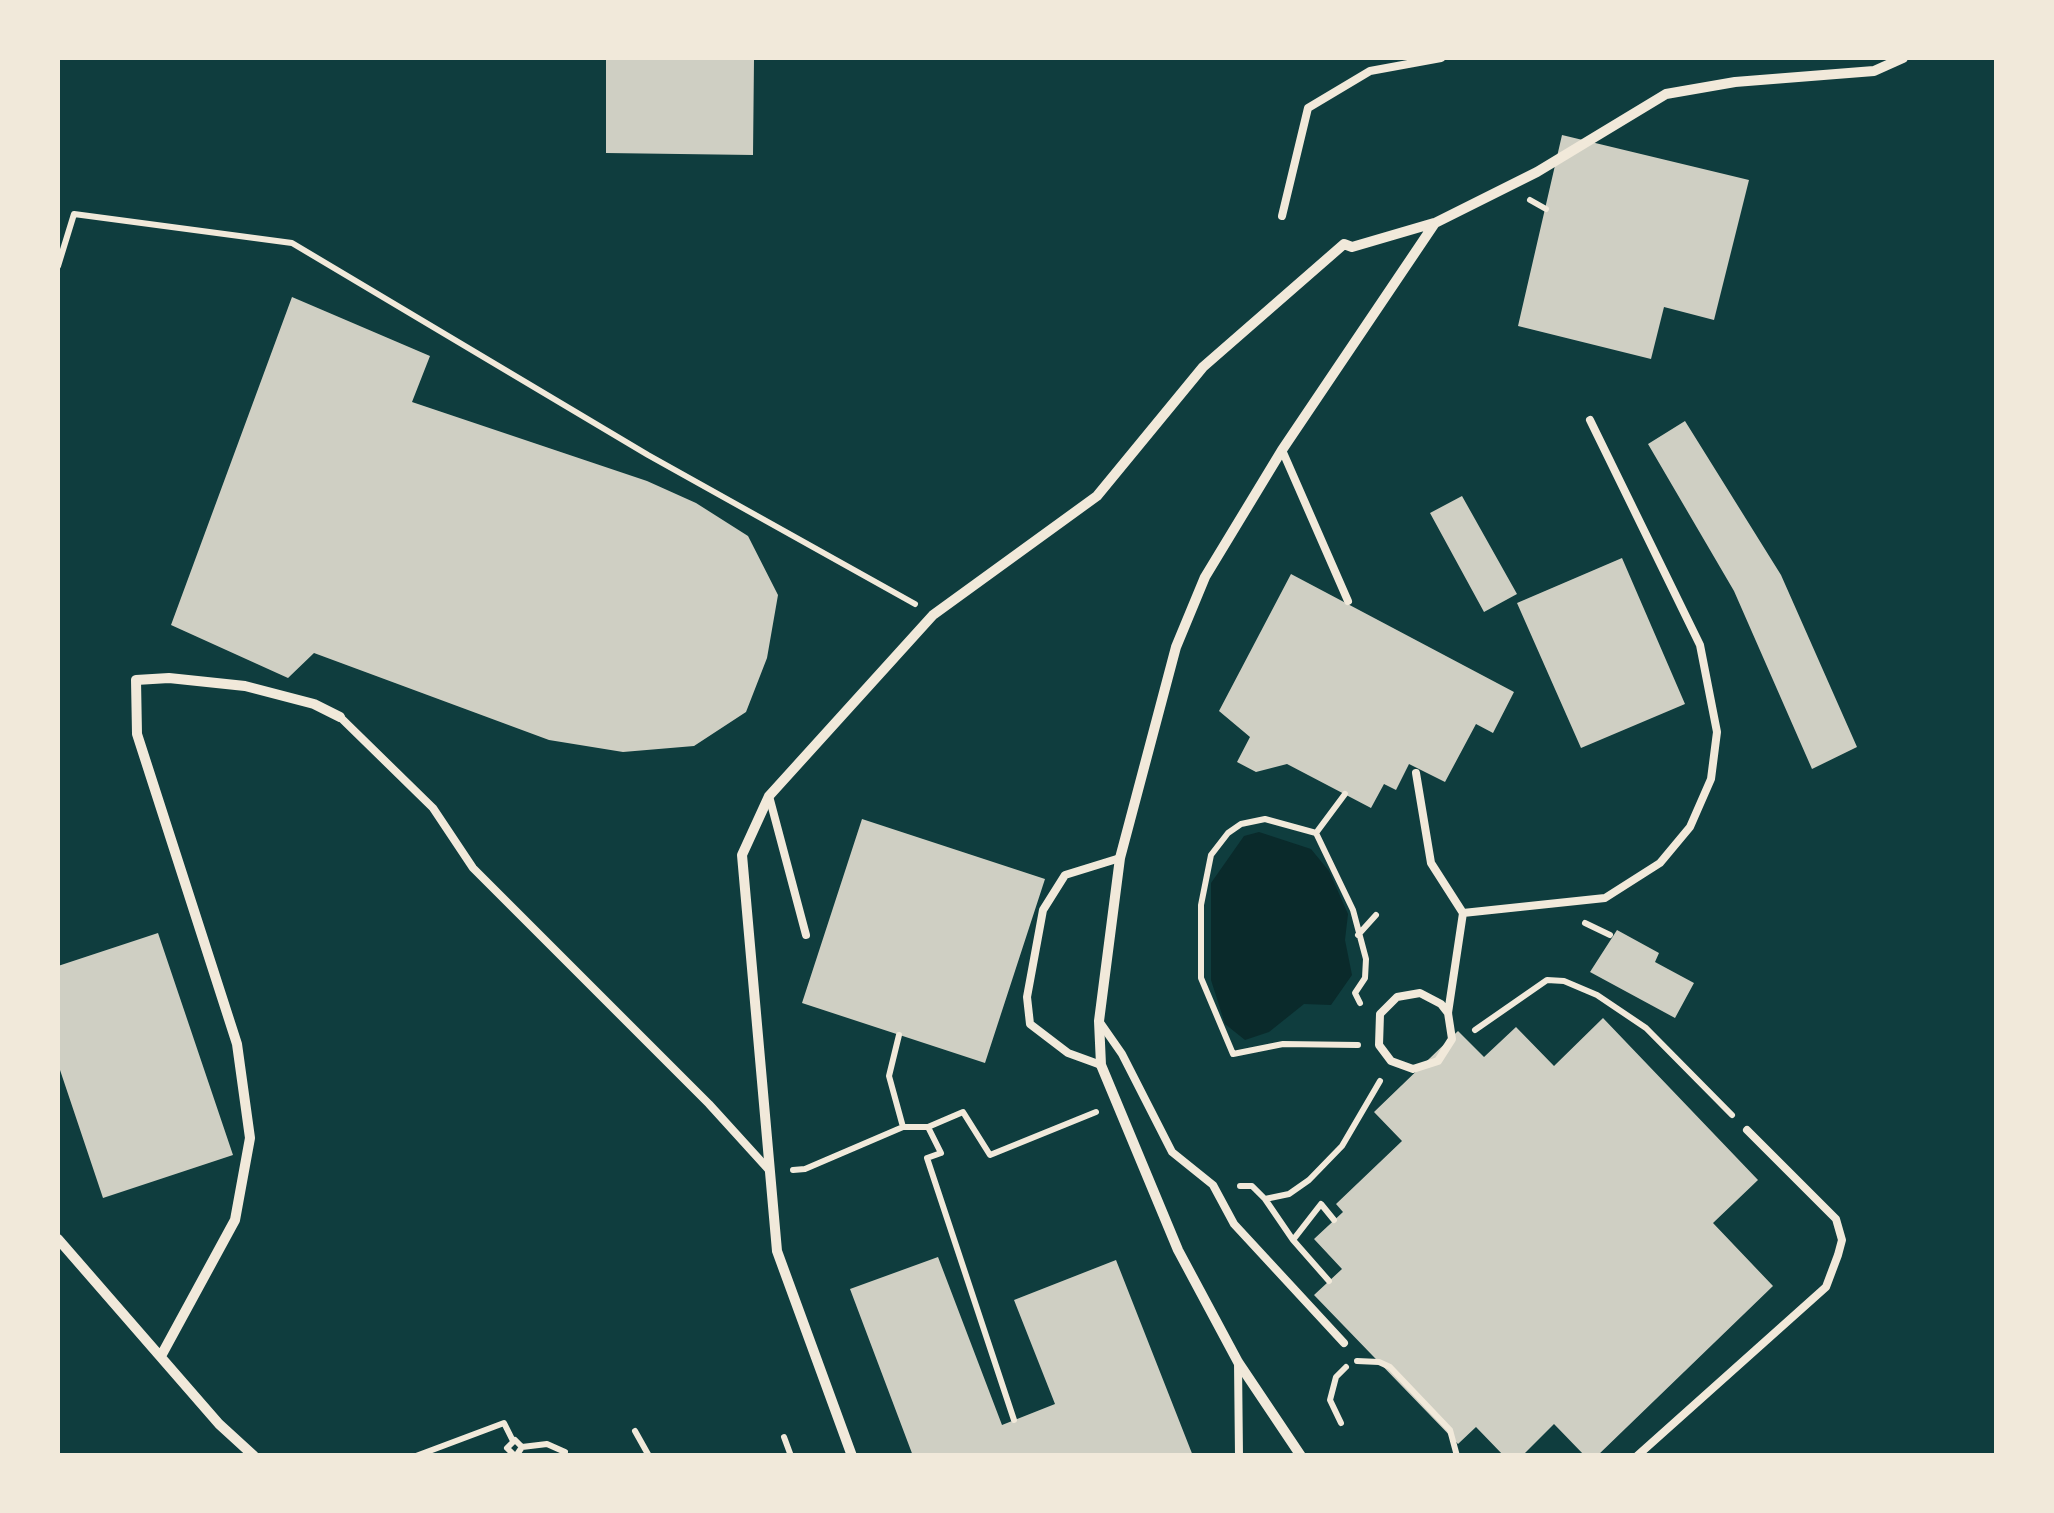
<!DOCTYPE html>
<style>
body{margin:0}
#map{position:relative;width:2054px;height:1513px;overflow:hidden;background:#0f3d3e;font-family:"Varela Round",sans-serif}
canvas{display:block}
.frame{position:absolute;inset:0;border:60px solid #f1e9da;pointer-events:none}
</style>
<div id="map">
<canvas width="2054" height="1513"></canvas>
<div class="frame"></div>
</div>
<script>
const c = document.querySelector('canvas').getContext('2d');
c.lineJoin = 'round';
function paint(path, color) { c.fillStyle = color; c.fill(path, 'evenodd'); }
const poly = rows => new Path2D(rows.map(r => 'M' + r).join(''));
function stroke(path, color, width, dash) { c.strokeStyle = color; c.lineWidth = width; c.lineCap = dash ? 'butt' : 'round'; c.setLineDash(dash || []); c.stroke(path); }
paint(poly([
 [1259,832,1311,849,1329,871,1348,914,1345,940,1352,975,1331,1005,1304,1004,1269,1032,1245,1040,1225,1024,1211,980,1211,883,1244,836]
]), '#0a2a2b');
paint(poly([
 [606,58,754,59,753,155,606,153],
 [1562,135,1749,180,1714,320,1664,307,1651,359,1518,326],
 [292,297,430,356,412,402,647,481,696,503,748,536,778,595,767,658,746,712,694,746,623,752,549,740,314,653,288,678,171,625],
 [1685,421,1781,575,1857,747,1812,769,1734,591,1648,444],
 [1462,496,1517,594,1484,612,1430,513],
 [1622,558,1685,704,1581,748,1517,603],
 [1291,574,1514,692,1493,733,1476,724,1445,782,1409,764,1396,790,1384,784,1371,808,1287,764,1256,772,1237,762,1250,737,1219,711],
 [862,819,1045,879,985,1063,802,1003],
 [1617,930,1659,953,1655,962,1694,983,1675,1018,1590,972],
 [158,933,233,1155,103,1198,58,1064,58,966],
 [1603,1018,1758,1180,1713,1223,1773,1286,1597,1456,1585,1456,1554,1424,1522,1456,1504,1456,1476,1427,1458,1444,1314,1295,1342,1269,1314,1239,1343,1212,1336,1204,1402,1141,1374,1112,1458,1031,1484,1057,1516,1027,1554,1066],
 [938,1257,1002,1425,1055,1404,1014,1300,1116,1260,1193,1456,913,1456,850,1289]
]), '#cfcfc3');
stroke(poly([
 [1530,200,1546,209],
 [58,266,74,214,292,243,648,455,915,604],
 [1345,794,1316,833,1353,910,1366,959,1365,978,1355,993,1360,1003],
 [1316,833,1265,819,1241,824,1228,833,1211,855,1201,905,1201,978,1233,1054,1283,1044,1358,1045],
 [1585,923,1610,935],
 [1358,935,1376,915],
 [1475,1030,1547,980,1564,981,1597,995,1646,1028,1732,1115],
 [899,1035,889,1076,903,1127,928,1127,941,1153,927,1158,1014,1420],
 [928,1127,963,1112,990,1155,1096,1112],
 [793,1170,805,1169,903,1127],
 [1240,1186,1252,1186,1265,1199,1289,1194,1309,1180,1342,1146,1380,1081],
 [1265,1199,1293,1240,1321,1204,1334,1220],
 [1293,1240,1329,1281],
 [1357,1361,1379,1362,1390,1367,1450,1430,1457,1456],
 [1341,1423,1330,1400,1336,1377,1346,1367],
 [635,1431,649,1456],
 [784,1437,791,1456],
 [522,1447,547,1444,565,1452],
 [416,1456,504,1423,513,1441],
 [515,1456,507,1448,515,1440,522,1447,516,1456]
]), '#f1e9da', 6);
stroke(poly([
 [1282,216,1308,108,1370,71,1441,58],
 [1282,450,1348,601],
 [340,717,433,808,473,868,709,1104,769,1170],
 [1416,773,1431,863,1463,913,1448,1013,1452,1039,1438,1061,1413,1069,1391,1061,1379,1045,1380,1014,1397,997,1420,993,1441,1004,1448,1013],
 [769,796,806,935],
 [1463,913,1605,898,1660,863,1690,827,1711,779,1717,732,1700,645,1590,420],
 [1099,1021,1122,1054,1172,1152,1213,1185,1234,1224,1344,1343],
 [1101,1065,1068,1053,1030,1024,1027,997,1043,910,1065,875,1120,858],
 [1238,1362,1239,1456],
 [1637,1456,1826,1287,1838,1255,1842,1240,1836,1219,1747,1130]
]), '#f1e9da', 8);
stroke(poly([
 [58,1239,219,1424,254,1456],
 [161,1356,235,1220,250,1138,237,1044,137,734,136,680,169,678,245,686,314,704,340,717],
 [852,1456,777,1251,742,855,769,796,933,615,1097,496,1203,367,1344,244,1352,247,1434,223],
 [1301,1456,1238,1362,1178,1250,1101,1065,1099,1021,1120,858,1176,647,1205,577,1282,450,1435,223,1537,172,1666,94,1735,82,1874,71,1903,58]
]), '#f1e9da', 10);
</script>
